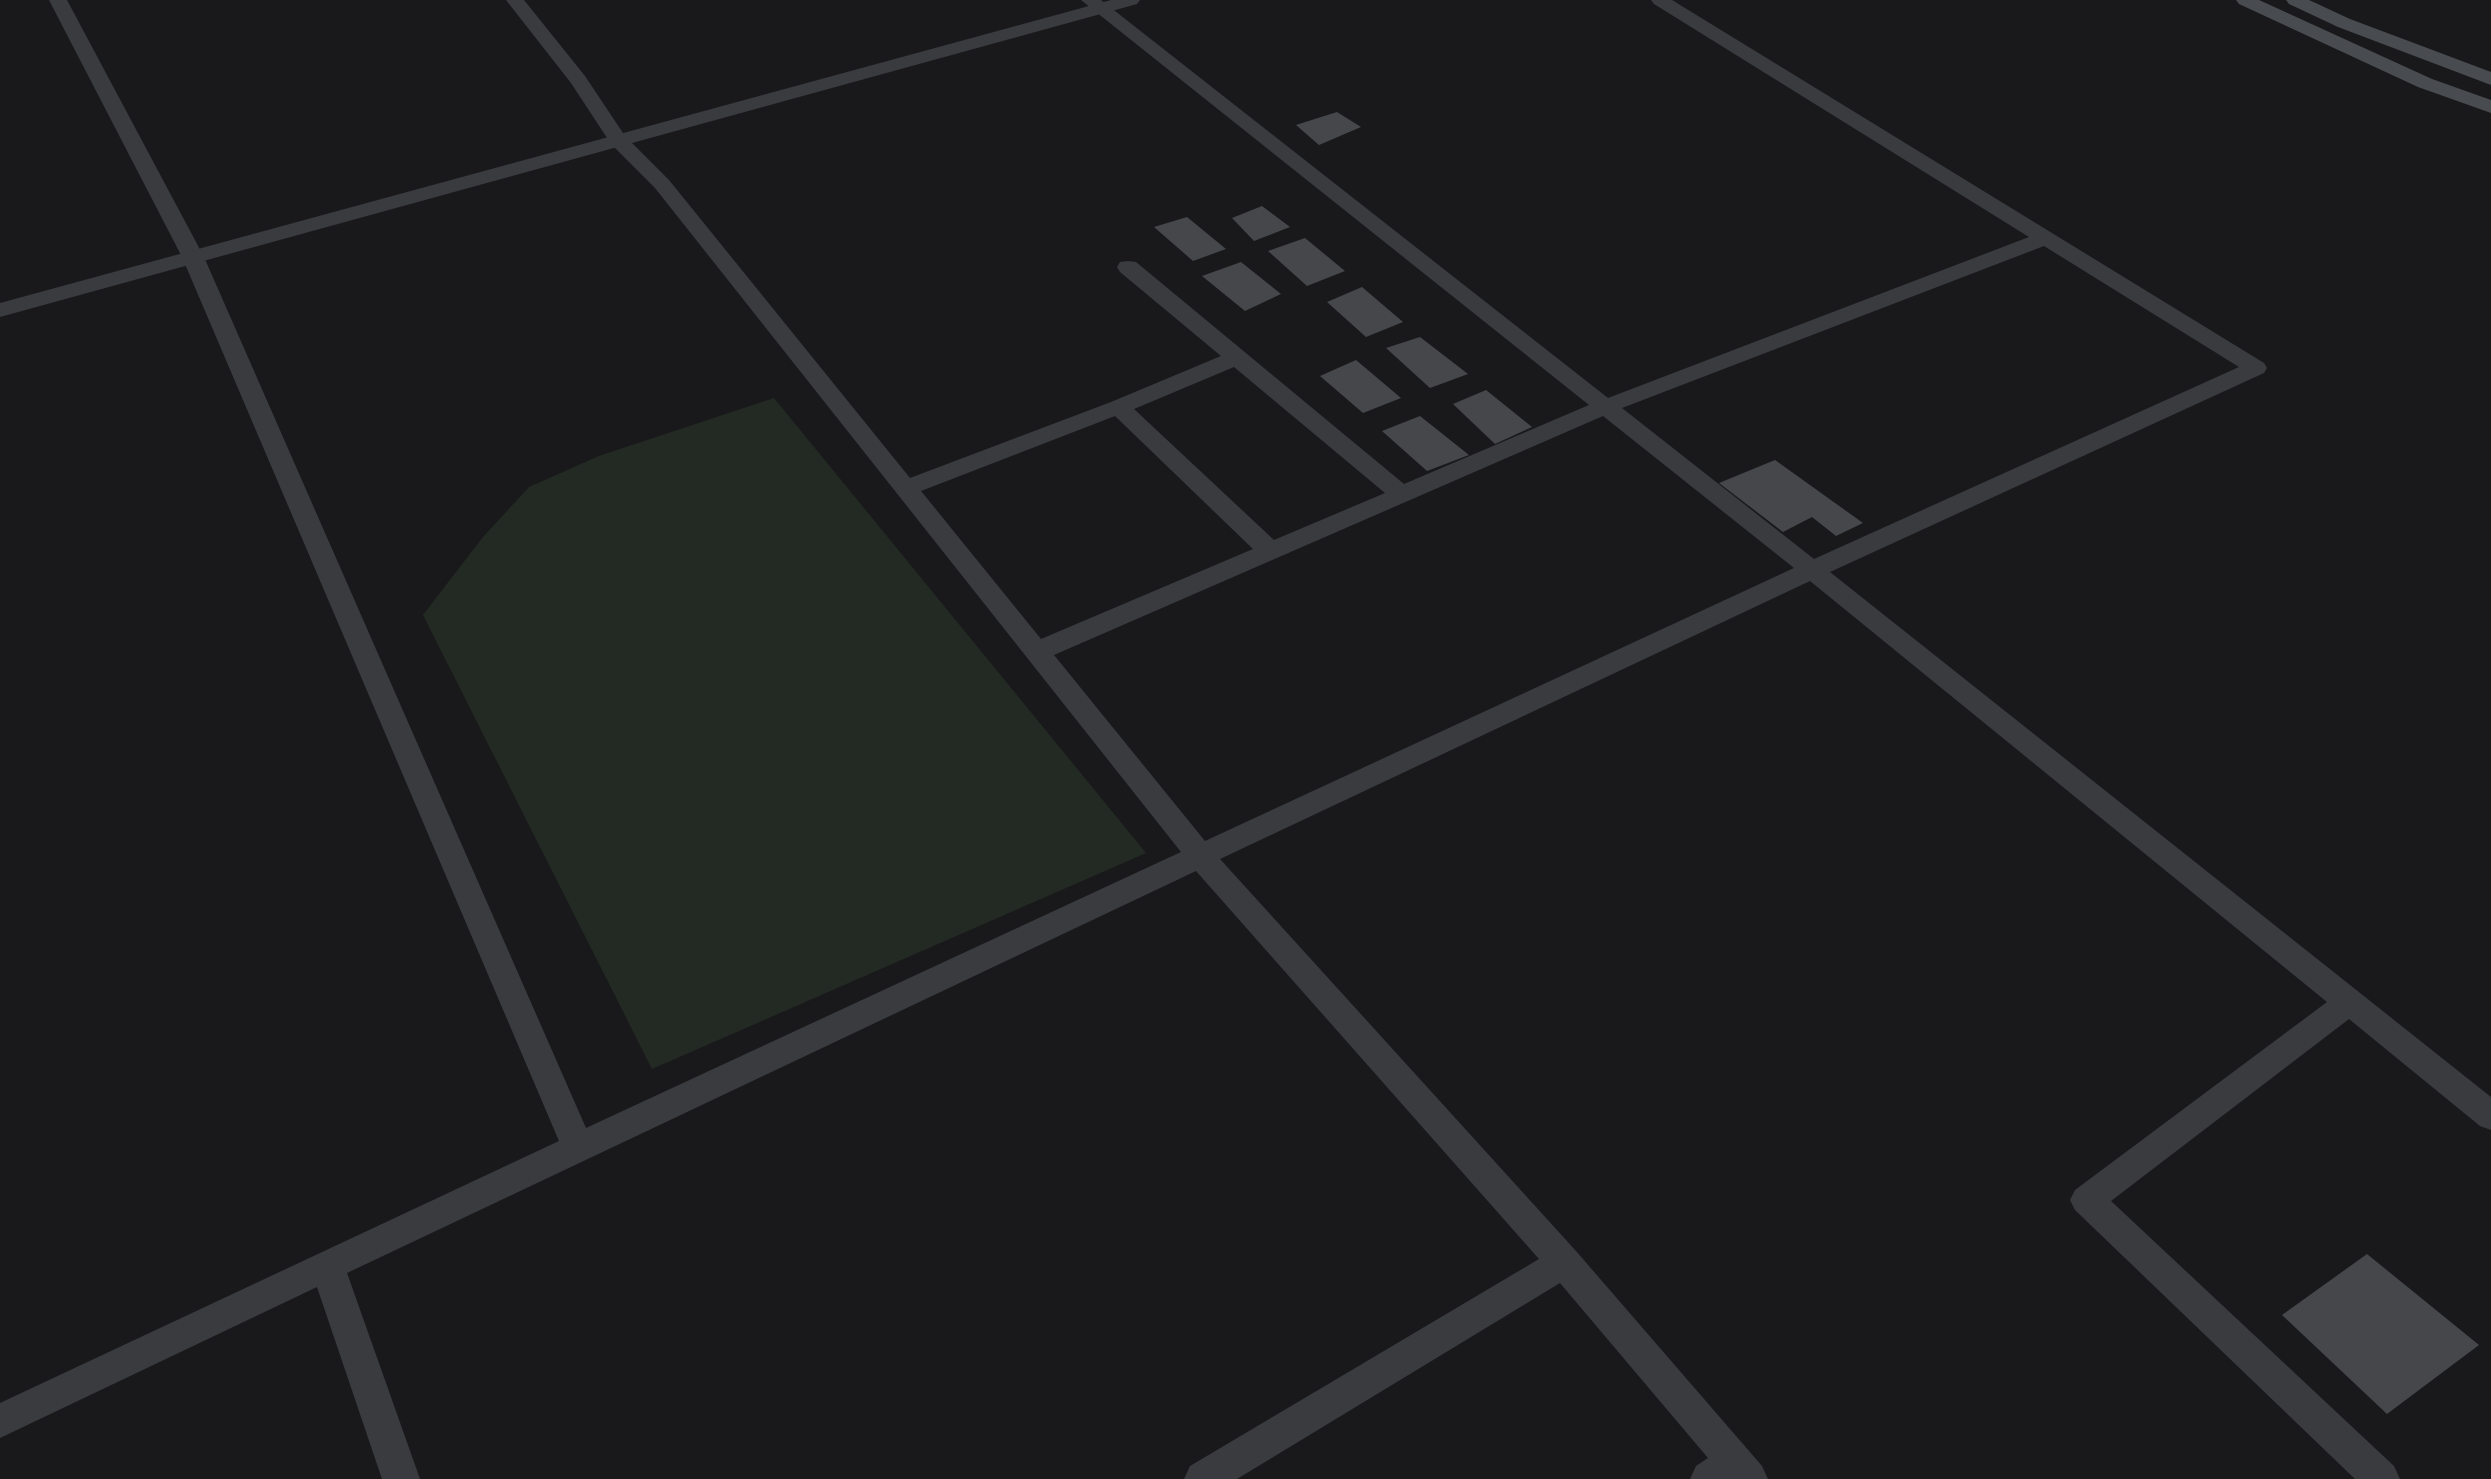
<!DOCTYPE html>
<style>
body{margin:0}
canvas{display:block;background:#19191b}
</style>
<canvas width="2491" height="1479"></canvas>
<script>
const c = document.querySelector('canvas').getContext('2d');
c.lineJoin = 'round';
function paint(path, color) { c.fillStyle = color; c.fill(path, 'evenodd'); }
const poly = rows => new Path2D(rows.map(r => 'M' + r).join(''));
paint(poly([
 [774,398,1146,853,652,1069,423,615,483,537,529,487,599,456]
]), '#232a23');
paint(poly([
 [1337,112,1361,127,1319,145,1296,125],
 [1262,206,1290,227,1254,241,1232,218],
 [1187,217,1226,249,1193,261,1154,227],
 [1305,238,1345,271,1307,286,1268,251],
 [1241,262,1281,294,1245,311,1202,276],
 [1362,287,1403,322,1366,337,1327,302],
 [1420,337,1468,374,1430,388,1386,348],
 [1356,360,1401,398,1363,413,1320,376],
 [1486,390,1532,427,1495,444,1453,404],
 [1420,416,1469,455,1427,471,1382,431],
 [1775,460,1863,523,1836,536,1812,517,1783,532,1719,483],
 [2367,1254,2479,1345,2387,1414,2282,1315]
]), '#46474a');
paint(poly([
 [49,0,67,0,204,257,586,1128,1181,852,655,188,611,144,571,83,506,0,524,0,585,76,625,136,669,180,910,478,1111,402,1221,356,1120,272,1117,267,1120,262,1128,261,1136,262,1404,484,1589,405,1081,0,1101,0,1608,398,2029,237,1654,4,1651,0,1672,0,2264,363,2267,368,2264,373,1830,572,2491,1097,2491,1130,2480,1126,2349,1019,2111,1201,2394,1466,2400,1479,2355,1479,2075,1210,2070,1200,2075,1190,2327,1002,1810,581,1220,859,1576,1251,1762,1466,1768,1479,1690,1479,1696,1466,1708,1458,1560,1283,1237,1479,1184,1479,1190,1466,1539,1259,1196,871,347,1273,420,1479,382,1479,317,1287,0,1438,0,1403,559,1141,182,257,49,0],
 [2044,246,2239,367,1814,559,1622,408,2044,246],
 [1234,367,1385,493,1274,540,1134,409,1234,367],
 [1115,416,1253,549,1041,639,921,491,1115,416],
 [1603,416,1794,568,1205,841,1054,655,1603,416]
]), '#3a3b3f');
paint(poly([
 [1111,0,1140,0,1137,4,0,317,0,303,1111,0]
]), '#3a3b3f');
paint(poly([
 [2236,0,2259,0,2432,79,2491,100,2491,113,2418,87,2239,4,2236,0],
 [2286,0,2309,0,2350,19,2491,72,2491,85,2338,27,2289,4,2286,0]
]), '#484b4f');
</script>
